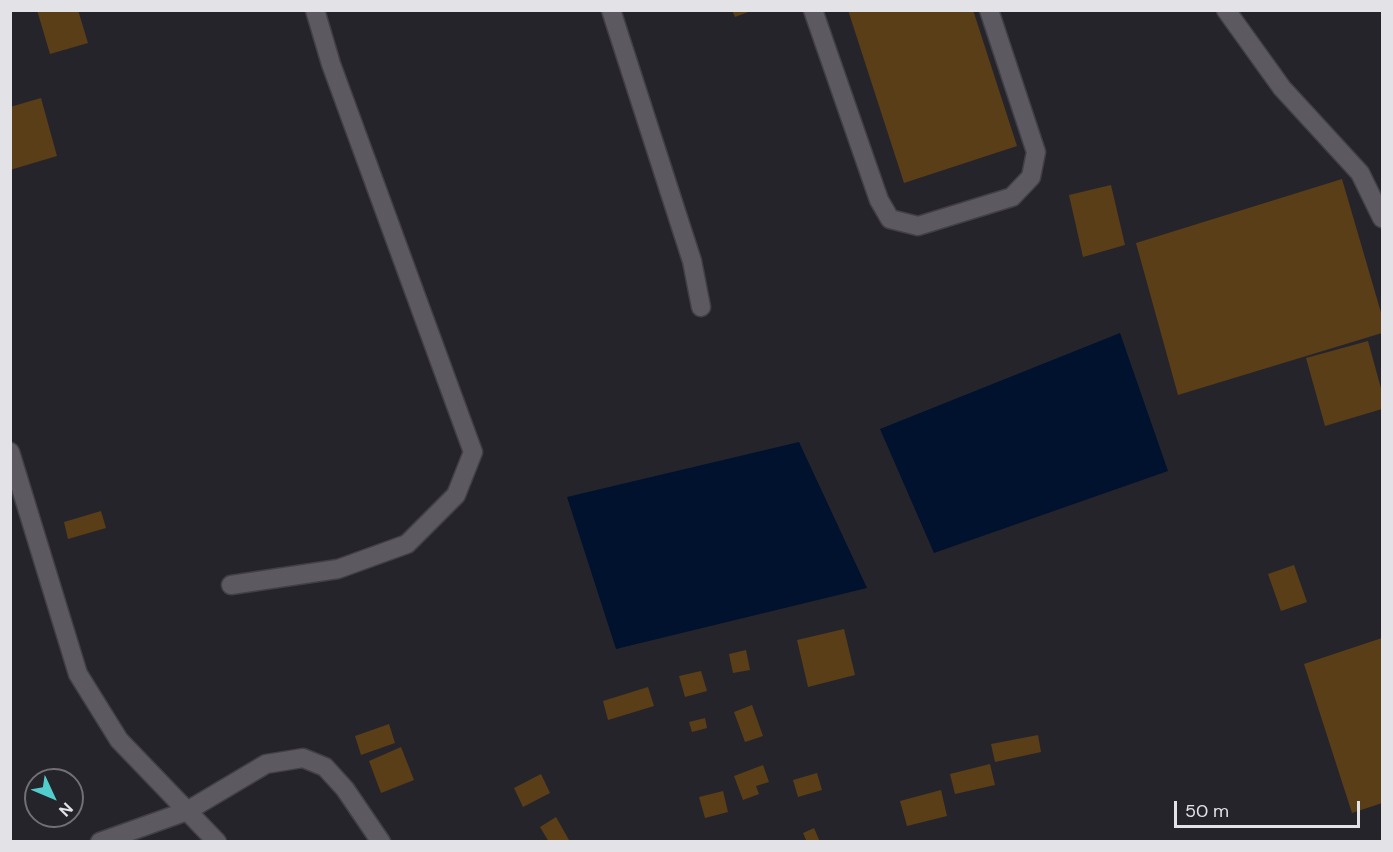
<!DOCTYPE html>
<style>
body{margin:0}
#map{position:relative;width:1393px;height:852px;overflow:hidden;background:#26242b;font-family:"DM Sans",sans-serif}
canvas{display:block}
.frame{position:absolute;inset:0;border:12px solid #e3e2e6;pointer-events:none}
.north{position:absolute;left:24px;top:768px;width:60px;height:60px;box-sizing:border-box;background:#26242b;border:2px solid #727076;border-radius:50%;rotate:134deg;font-size:16px;font-weight:700;line-height:24px;text-align:center;color:#e3e2e6}
.north::after{content:'';display:block;margin:auto;width:21px;height:27px;background:#52cdcd;clip-path:polygon(50% 0,100% 100%,50% 72%,0 100%)}
.scale{position:absolute;left:1174px;top:801px;width:186px;height:27px;box-sizing:border-box;border:3px solid #e3e2e6;border-top:0;padding-left:8px;font-size:18px;line-height:21px;white-space:nowrap;color:#e3e2e6;-webkit-text-stroke:4px #26242b;paint-order:stroke}
</style>
<div id="map">
<canvas width="1393" height="852"></canvas>
<div class="frame"></div>
<div class="north">N</div>
<div class="scale">50 m</div>
</div>
<script>
const c = document.querySelector('canvas').getContext('2d');
c.lineJoin = 'round';
function paint(path, color) { c.fillStyle = color; c.fill(path, 'evenodd'); }
const poly = rows => new Path2D(rows.map(r => 'M' + r).join(''));
function stroke(path, color, width, dash) { c.strokeStyle = color; c.lineWidth = width; c.lineCap = dash ? 'butt' : 'round'; c.setLineDash(dash || []); c.stroke(path); }
paint(poly([
 [1120,333,1168,471,934,553,880,429],
 [799,442,867,588,616,649,567,497]
]), '#00122e');
paint(poly([
 [37,10,78,10,88,43,50,54],
 [732,10,751,10,751,11,735,17],
 [848,10,973,10,1017,146,904,183],
 [41,98,57,156,10,170,10,107],
 [1342,179,1382,316,1382,333,1178,395,1136,243],
 [1111,185,1125,245,1083,257,1069,195],
 [1368,341,1382,392,1382,409,1325,426,1306,358],
 [101,511,106,528,68,539,64,522],
 [1294,565,1307,602,1281,611,1268,574],
 [844,629,855,675,808,687,797,640],
 [1382,638,1382,803,1352,813,1304,664],
 [746,650,750,670,733,673,729,654],
 [701,671,707,691,685,697,679,676],
 [648,687,654,706,608,720,603,701],
 [752,705,763,736,745,742,734,712],
 [705,718,707,728,692,732,689,722],
 [389,724,395,743,361,755,355,736],
 [1038,735,1041,752,995,762,991,744],
 [401,747,414,780,381,793,369,761],
 [990,764,995,785,955,794,950,774],
 [763,765,769,782,756,786,759,794,743,800,734,776],
 [817,773,822,790,798,797,793,780],
 [541,774,550,793,523,807,514,788],
 [941,790,947,816,907,826,900,801],
 [723,791,728,812,705,818,699,797],
 [556,817,569,840,567,842,549,842,540,827],
 [814,828,820,842,807,842,803,833]
]), '#5a3e17');
const minor = poly([
 [611,10,692,261,701,307],
 [813,10,879,200,890,219,918,226,1012,197,1031,177,1036,152,989,10],
 [1226,10,1282,88,1360,173,1382,218],
 [10,452,78,674,119,740,217,842],
 [231,585,338,569,407,544,456,495,473,452,331,64,315,10],
 [100,842,187,811,266,764,303,758,325,767,345,789,381,842]
]);
stroke(minor, '#424046', 21);
stroke(minor, '#5c5961', 18);
</script>
